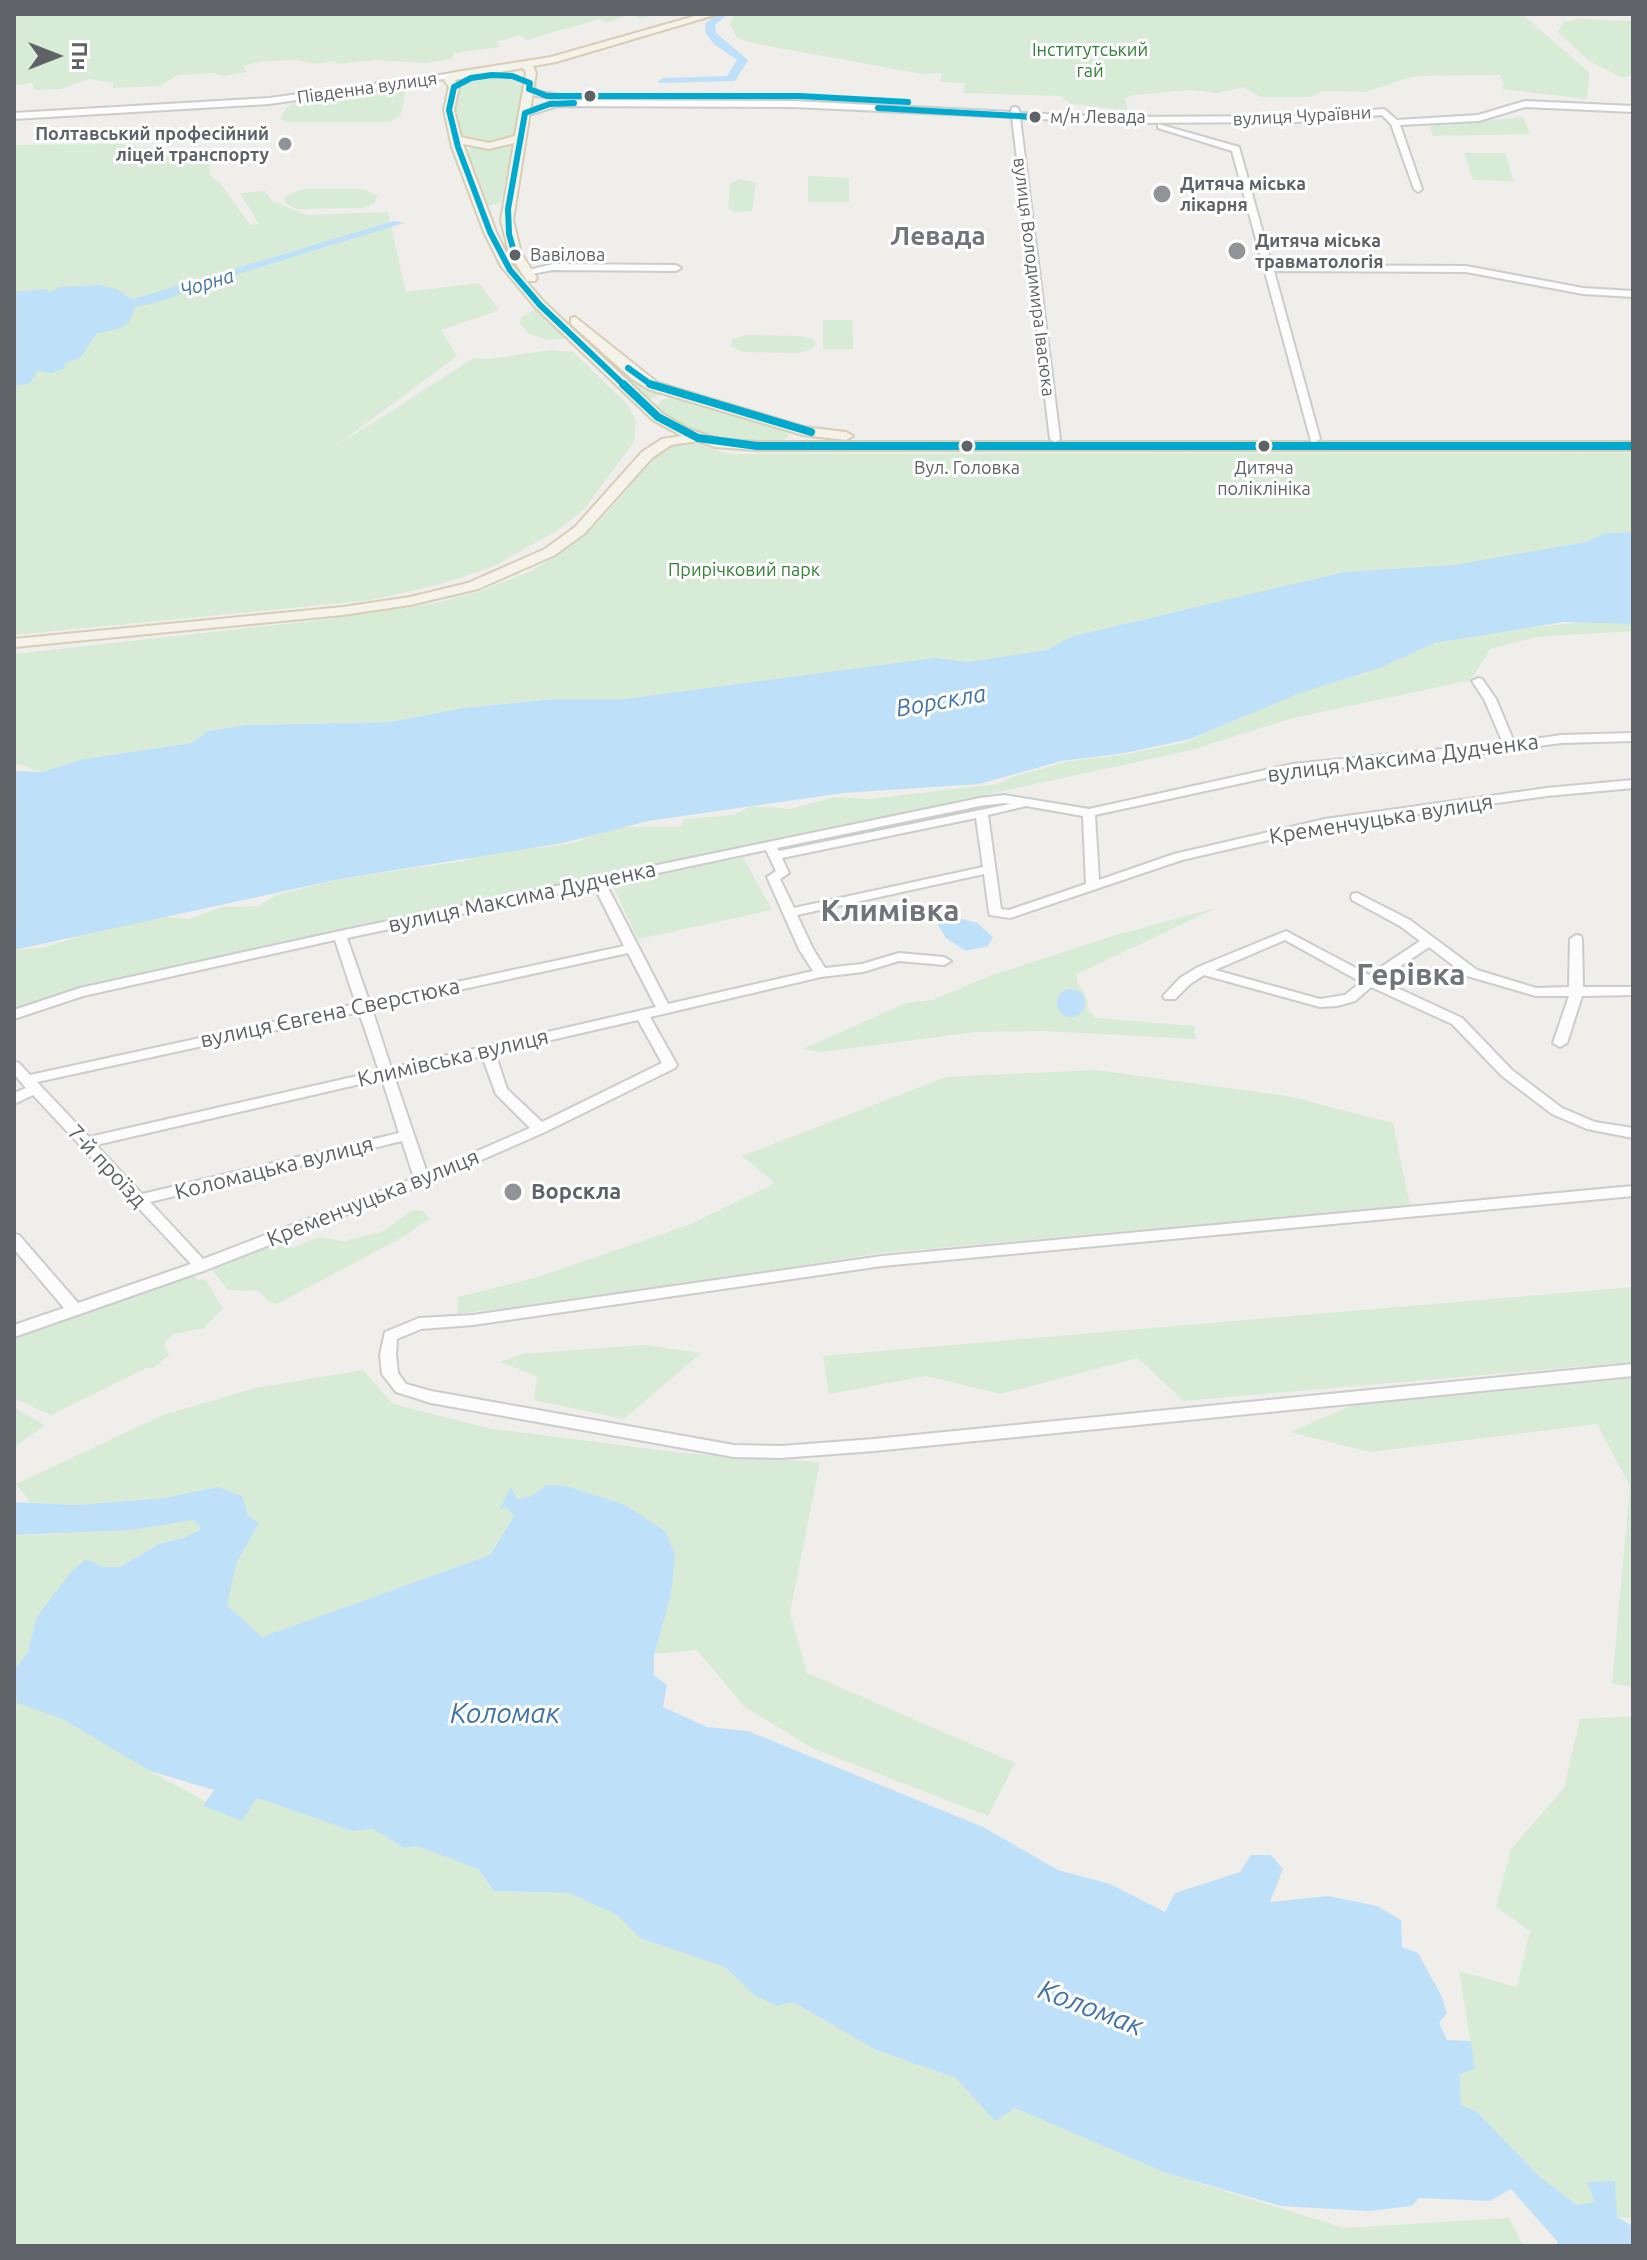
<!DOCTYPE html>
<meta charset="utf-8">
<style>
body{margin:0}
#map{position:relative;width:1647px;height:2260px;overflow:hidden;background:#efeeea;font-family:Ubuntu,sans-serif}
canvas{display:block}
.frame{position:absolute;inset:0;border:16px solid #5f6368;pointer-events:none}
.north{position:absolute;left:16px;top:16px;width:80px;height:80px;-webkit-text-stroke:6px #fff;paint-order:stroke;rotate:90deg;font-size:22px;font-weight:700;line-height:32px;text-align:center;color:#5f6368}
.north::after{content:'';display:block;margin:auto;width:28px;height:36px;background:#5f6368;clip-path:polygon(50% 0,100% 100%,50% 72%,0 100%)}
</style>
<div id="map">
<canvas width="1647" height="2260"></canvas>
<div class="frame"></div>
<div class="north">Пн</div>
</div>
<script>
const c = document.querySelector('canvas').getContext('2d');
c.lineJoin = 'round';
function paint(path, color) { c.fillStyle = color; c.fill(path, 'evenodd'); }
const poly = rows => new Path2D(rows.map(r => 'M' + r).join(''));
function stroke(path, color, width, dash) { c.strokeStyle = color; c.lineWidth = width; c.lineCap = dash ? 'butt' : 'round'; c.setLineDash(dash || []); c.stroke(path); }
function label(font, color, halo, rows, align = 'center') {
  c.font = font + ' Ubuntu,sans-serif'; c.lineWidth = 6; c.setLineDash([]); c.textBaseline = 'middle'; c.strokeStyle = halo; c.fillStyle = color; for (const [text, x, y, turn = 0] of rows) {
    c.save(); c.translate(x, y); c.rotate((+turn || 0) * Math.PI / 180); c.textAlign = isNaN(turn) ? turn : align; if (halo) c.strokeText(text, 0, 0); c.fillText(text, 0, 0); c.restore();
  }
}
paint(poly([
 [14,14,657,14,641,19,631,14,607,23,599,19,527,40,520,35,496,42,500,47,454,53,451,59,425,63,375,60,337,64,335,61,317,64,297,60,264,61,243,66,247,72,224,76,214,73,178,75,159,86,113,88,113,83,88,79,61,89,34,90,33,83,14,85],
 [734,14,1522,14,1589,72,1587,99,1501,89,1504,83,1500,75,1414,76,1366,92,1322,91,1310,97,1260,97,1244,87,1217,93,1190,90,1133,95,1125,98,1128,110,1114,109,1071,104,1061,96,963,93,965,83,940,82,942,73,922,74,752,43,737,38,730,24],
 [1579,19,1633,21,1633,75,1623,78,1589,61,1558,32,1563,22],
 [484,77,506,77,524,85,515,135,492,145,462,138,455,118,454,106,459,90,466,83],
 [399,85,407,87,400,116,390,122,285,122,280,119,287,107,303,99],
 [1523,117,1530,134,1433,136,1429,126],
 [120,144,209,156,210,176,220,183,250,225,259,224,240,193,265,191,272,201,307,215,388,212,406,292,479,283,499,310,441,330,457,356,333,448,474,358,489,359,551,350,573,352,628,405,636,421,634,442,584,509,558,530,492,567,441,584,372,600,14,635,14,145],
 [508,144,513,146,501,203,486,206,466,149],
 [1464,153,1505,153,1514,181,1473,180],
 [808,176,849,178,849,202,808,202],
 [740,179,756,183,752,211,734,212,728,208,730,183],
 [302,189,363,189,377,195,375,203,362,208,296,209,284,202,286,196],
 [551,308,633,379,663,394,648,400],
 [536,310,539,311,569,338,547,340,528,333,520,324,521,317],
 [823,320,852,320,853,349,823,349],
 [747,335,801,336,812,339,816,344,810,350,798,353,743,352,730,346,733,339],
 [678,398,781,428,789,436,781,442,771,444,715,440,698,435,664,416,658,408,659,403,664,399],
 [690,442,729,454,1633,453,1633,532,1606,533,1586,542,1503,557,1480,564,1249,595,1070,637,1047,650,1015,656,968,662,939,659,624,699,554,699,463,708,390,722,247,725,208,731,191,743,84,759,41,772,14,763,14,654,330,619,435,603,478,592,529,572,565,550,601,520,657,453,669,445],
 [1593,621,1633,623,1633,631,1536,637,1490,649,1471,680,1289,719,1192,750,639,870,108,980,14,1010,14,950,42,948,96,931,166,917,190,919,221,907,259,906,276,895,340,879,464,861,475,855,570,844,616,827,680,827,685,819,734,815,751,806,791,809,834,797,869,799,998,784,1015,776,1069,761,1122,755,1186,742,1299,692,1367,673,1434,644,1494,631],
 [743,857,772,910,638,939,612,884],
 [1216,908,1077,974,1077,981,1088,1001,1087,1009,1096,1018,1194,1026,1196,1039,1044,1031,976,1032,821,1052,803,1049,906,1003,932,1000,992,975,1116,935],
 [1095,1070,1287,1096,1393,1123,1410,1206,881,1253,617,1294,457,1314,458,1297,538,1277,691,1224,775,1183,742,1156,946,1077],
 [412,1210,423,1211,430,1218,403,1237,277,1304,270,1302,258,1291,228,1290,210,1267,277,1239,294,1248,318,1237,344,1241,384,1231],
 [192,1273,197,1280,205,1279,223,1309,204,1328,173,1334,164,1344,169,1355,153,1368,146,1368,51,1415,14,1398,14,1337],
 [1633,1287,1633,1362,1184,1401,1138,1358,1000,1394,926,1376,829,1394,823,1356],
 [644,1345,701,1353,624,1419,534,1400,537,1376,500,1362,522,1354],
 [363,1370,393,1404,487,1428,682,1453,820,1462,790,1613,807,1673,1015,1763,988,1816,814,1749,745,1707,697,1650,654,1654,671,1595,674,1554,546,1485,532,1496,516,1499,512,1488,500,1510,506,1507,514,1516,490,1555,262,1637,227,1605,237,1562,259,1523,216,1487,164,1498,76,1505,31,1503,16,1484,163,1415,256,1388],
 [1633,1377,1633,1687,1612,1683,1630,1486,1597,1424,1370,1452,1290,1432,1355,1404],
 [14,1407,45,1425,14,1447],
 [192,1520,199,1524,200,1530,183,1538,159,1544,120,1567,103,1567,51,1600,36,1618,28,1652,14,1670,14,1535,55,1534],
 [14,1679,150,1771,241,1821,257,1798,352,1831,373,1829,404,1848,417,1846,478,1869,494,1891,569,1893,617,1915,640,1938,725,1967,754,1995,793,2002,876,2050,956,2078,995,2120,1015,2108,1166,2173,1345,2228,1509,2218,1523,2246,14,2246],
 [1633,1716,1633,2218,1617,2217,1588,2182,1595,2202,1577,2205,1539,2176,1477,2112,1461,2105,1460,2074,1475,2069,1459,1971,1517,1987,1530,1931,1496,1907,1511,1849,1564,1788,1580,1719]
]), '#d8ebd6');
paint(poly([
 [99,285,116,289,133,300,136,304,130,321,120,328,96,334,81,357,65,364,64,369,51,373,37,371,30,383,14,386,14,292,46,289,49,292,61,287],
 [1633,532,1633,624,1563,622,1435,643,1380,668,1300,693,1190,739,1125,753,1062,761,979,784,843,793,648,821,563,843,340,879,14,950,14,771,41,772,84,759,191,743,208,731,247,725,390,722,463,708,554,699,624,699,935,658,968,662,1047,650,1070,637,1344,572,1454,565,1586,542,1605,533],
 [951,916,977,923,993,937,988,946,966,951,946,938,938,925,941,919],
 '1057 1003a14 14 0 1 1 28 0a14 14 0 1 1-28 0Z',
 [546,1485,566,1486,625,1505,665,1531,675,1554,671,1595,654,1655,654,1675,667,1685,663,1707,707,1727,748,1731,983,1827,1058,1870,1110,1884,1165,1912,1175,1893,1240,1872,1251,1855,1271,1855,1283,1869,1270,1902,1329,1896,1377,1906,1401,1920,1402,1947,1418,1953,1442,1997,1447,2013,1439,2023,1447,2040,1471,2041,1475,2069,1460,2074,1461,2105,1477,2112,1539,2176,1577,2205,1595,2202,1587,2182,1615,2181,1617,2217,1633,2226,1633,2246,1558,2246,1557,2241,1511,2189,1490,2201,1419,2198,1412,2206,1368,2211,1281,2206,1166,2173,1015,2108,995,2121,956,2078,876,2050,793,2002,777,2006,754,1995,725,1967,640,1938,617,1915,569,1893,494,1891,478,1869,417,1846,404,1848,373,1829,352,1831,257,1798,242,1821,203,1806,214,1790,150,1771,63,1719,17,1703,14,1670,28,1652,36,1618,71,1572,86,1559,103,1567,120,1567,159,1544,183,1538,200,1530,199,1524,192,1520,132,1530,14,1535,14,1502,76,1505,164,1498,217,1487,242,1496,248,1515,259,1523,237,1562,227,1605,262,1637,490,1555,514,1516,506,1507,499,1510,511,1487,517,1499,532,1496]
]), '#bfe0f9');
paint(poly([
 [717,14,728,14,715,25,716,33,748,60,735,81,659,83,658,81,663,78,727,76,737,60,714,44,706,33,705,24,717,14],
 [394,221,404,223,241,273,155,303,113,311,107,307,394,221]
]), '#bfe0f9');
const minor = poly([
 [454,73,457,73,457,77,269,104,14,119,14,113,269,98,454,73],
 [529,86,541,92,565,96,561,99,536,96,526,91,525,89,529,86],
 [557,100,793,101,1011,112,1012,108,1015,107,1018,108,1020,113,1117,117,1296,116,1384,109,1397,120,1478,115,1525,101,1633,106,1633,112,1525,107,1479,121,1400,125,1422,189,1418,192,1414,189,1391,124,1382,115,1296,122,1117,123,1020,118,1060,439,1055,442,1050,439,1012,117,793,107,558,106,525,116,521,113,557,100],
 [1158,124,1239,147,1272,265,1466,266,1583,288,1633,291,1633,297,1583,294,1466,272,1274,271,1320,439,1315,442,1311,441,1232,151,1158,128,1158,124],
 [553,264,676,265,681,268,676,271,553,270,526,275,521,272,553,264],
 [1478,678,1482,679,1496,699,1514,742,1561,735,1633,733,1633,741,1561,743,1462,756,1293,772,1095,815,1099,880,1174,854,1325,819,1547,788,1633,780,1633,788,1547,796,1325,827,1182,860,1010,918,990,915,989,912,984,874,797,915,813,949,825,968,862,964,899,953,944,957,951,961,944,965,899,961,863,972,821,977,650,1017,677,1065,675,1068,545,1132,445,1176,206,1270,14,1337,14,1325,64,1308,14,1249,14,1234,19,1235,78,1303,191,1264,33,1095,14,1104,14,1093,26,1088,14,1074,14,1061,19,1063,30,1075,356,1004,335,940,83,996,14,1019,14,1010,80,988,340,931,980,798,1004,795,1089,809,1293,764,1503,743,1484,699,1472,681,1478,678],
 [1004,803,1010,804,779,851,777,848,980,806,1004,803],
 [1026,806,1083,816,1086,884,1009,910,1001,909,988,815,1026,806],
 [976,818,983,867,794,908,780,879,789,873,782,858,976,818],
 [766,850,776,871,767,877,799,949,813,971,668,1004,606,884,766,850],
 [594,886,624,946,369,1001,347,938,594,886],
 [628,953,656,1007,391,1068,372,1009,628,953],
 [359,1012,379,1071,89,1137,37,1082,359,1012],
 [638,1020,662,1063,542,1122,507,1089,495,1053,638,1020],
 [482,1056,496,1094,530,1128,427,1173,394,1076,482,1056],
 [382,1079,399,1133,142,1194,96,1145,382,1079],
 [402,1141,414,1178,203,1259,150,1202,402,1141],
 [1357,893,1410,920,1477,970,1536,988,1569,987,1570,939,1576,935,1581,936,1582,939,1583,987,1633,987,1633,995,1582,996,1567,1043,1560,1047,1553,1043,1569,996,1536,996,1467,976,1429,947,1380,980,1462,1018,1512,1070,1562,1108,1595,1122,1633,1128,1633,1138,1587,1129,1552,1114,1502,1076,1452,1024,1371,987,1355,1001,1337,1006,1320,1007,1204,975,1190,984,1175,999,1165,999,1163,996,1180,978,1198,967,1286,931,1369,975,1420,941,1400,926,1352,900,1351,897,1352,894,1357,893],
 [1285,940,1361,982,1345,995,1320,999,1215,970,1285,940],
 [1633,1186,1633,1196,882,1266,473,1325,421,1329,397,1339,396,1355,398,1373,406,1384,431,1391,734,1445,781,1446,874,1439,1633,1364,1633,1376,874,1451,781,1458,734,1457,431,1403,396,1392,382,1374,380,1355,385,1332,419,1318,473,1315,882,1256,1633,1186]
]);
const major = poly([
 [702,14,718,14,556,62,533,66,536,73,513,220,521,253,537,278,535,281,527,281,509,253,501,220,514,143,489,149,463,144,496,232,512,265,544,302,663,414,689,429,717,439,757,442,1633,442,1633,450,757,450,715,447,698,441,671,445,652,458,585,533,555,555,478,589,410,605,343,615,14,647,14,639,343,607,410,597,468,583,545,549,575,527,642,452,662,439,682,436,653,420,536,308,501,266,484,232,452,147,444,110,449,87,444,80,450,73,551,57,702,14],
 [523,68,526,73,515,136,489,143,461,137,454,110,459,87,455,80,523,68],
 [575,317,658,383,804,427,846,432,853,436,846,440,803,435,648,389,632,379,571,324,571,318,575,317]
]);
stroke(minor, '#cbcccc', 4);
stroke(major, '#d7ceb8', 4);
paint(minor, '#fdfcfc');
paint(major, '#f4f2e9');
stroke(poly([
 [878,108,1036,117],
 [515,255,509,234,508,209,525,113,550,104,574,103],
 [628,368,653,386],
 [625,386,540,305,510,270,490,232,458,147,449,110,454,87,471,78,492,75,512,76,530,83,529,89,547,96,800,96,908,102]
]), '#00a9ce', 6);
stroke(poly([
 [623,384,658,417,698,438,757,446,1633,446],
 [650,384,811,432]
]), '#00a9ce', 8);
for (const [x, y, r, color] of [
 [590,96,7,"#5f6368"],
 [1035,117,7,"#5f6368"],
 [285,144,8,"#919496"],
 [1162,194,10,"#919496"],
 [1237,251,10,"#919496"],
 [515,255,7,"#5f6368"],
 [967,446,7,"#5f6368"],
 [1264,446,7,"#5f6368"],
 [513,1192,10,"#919496"]
]) { const dot = new Path2D(); dot.arc(x, y, r, 0, 2 * Math.PI); c.fillStyle = color; c.fill(dot); stroke(dot, '#fff', 3); }
label('18px', '#348238', '#fff', [
 ["Інститутський",1090,50],
 ["гай",1090,71],
 ["Прирічковий парк",744,570]
]);
label('18px', '#5f6368', '#fff', [
 ["Південна вулиця",367,88,-8],
 ["вулиця Чураївни",1302,116,-3],
 ["вулиця Володимира Івасюка",1034,277,83]
]);
label('18px', '#5f6368', '#fff', [
 ["м/н Левада",1050,117],
 ["Вавілова",530,255],
 ["Вул. Головка",967,468,"center"],
 ["Дитяча",1264,468,"center"],
 ["поліклініка",1264,489,"center"]
], 'left');
label('bold 18px', '#5f6368', '#fff', [
 ["Полтавський професійний",269,134,"right"],
 ["ліцей транспорту",269,155,"right"],
 ["Дитяча міська",1180,184],
 ["лікарня",1180,205],
 ["Дитяча міська",1255,241],
 ["травматологія",1255,262]
], 'left');
label('italic 20px', '#4174aa', '#fff', [
 ["Чорна",207,283,-17]
]);
label('22px', '#5f6368', '#fff', [
 ["вулиця Максима Дудченка",1403,758,-7],
 ["Кременчуцька вулиця",1381,819,-9],
 ["вулиця Максима Дудченка",522,897,-12],
 ["вулиця Євгена Сверстюка",330,1013,-12],
 ["Климівська вулиця",453,1058,-13],
 ["7-й проїзд",107,1166,47],
 ["Коломацька вулиця",274,1168,-14],
 ["Кременчуцька вулиця",373,1198,-22]
]);
label('bold 22px', '#5f6368', '#fff', [
 ["Ворскла",531,1192]
], 'left');
label('italic 24px', '#4174aa', '#fff', [
 ["Ворскла",941,701,-10]
]);
label('bold 26px', '#70757a', '#fff', [
 ["Левада",938,236]
]);
label('italic 28px', '#4174aa', '#fff', [
 ["Коломак",505,1714],
 ["Коломак",1091,2008,21]
]);
label('bold 30px', '#70757a', '#fff', [
 ["Климівка",890,911],
 ["Герівка",1411,975]
]);
</script>
